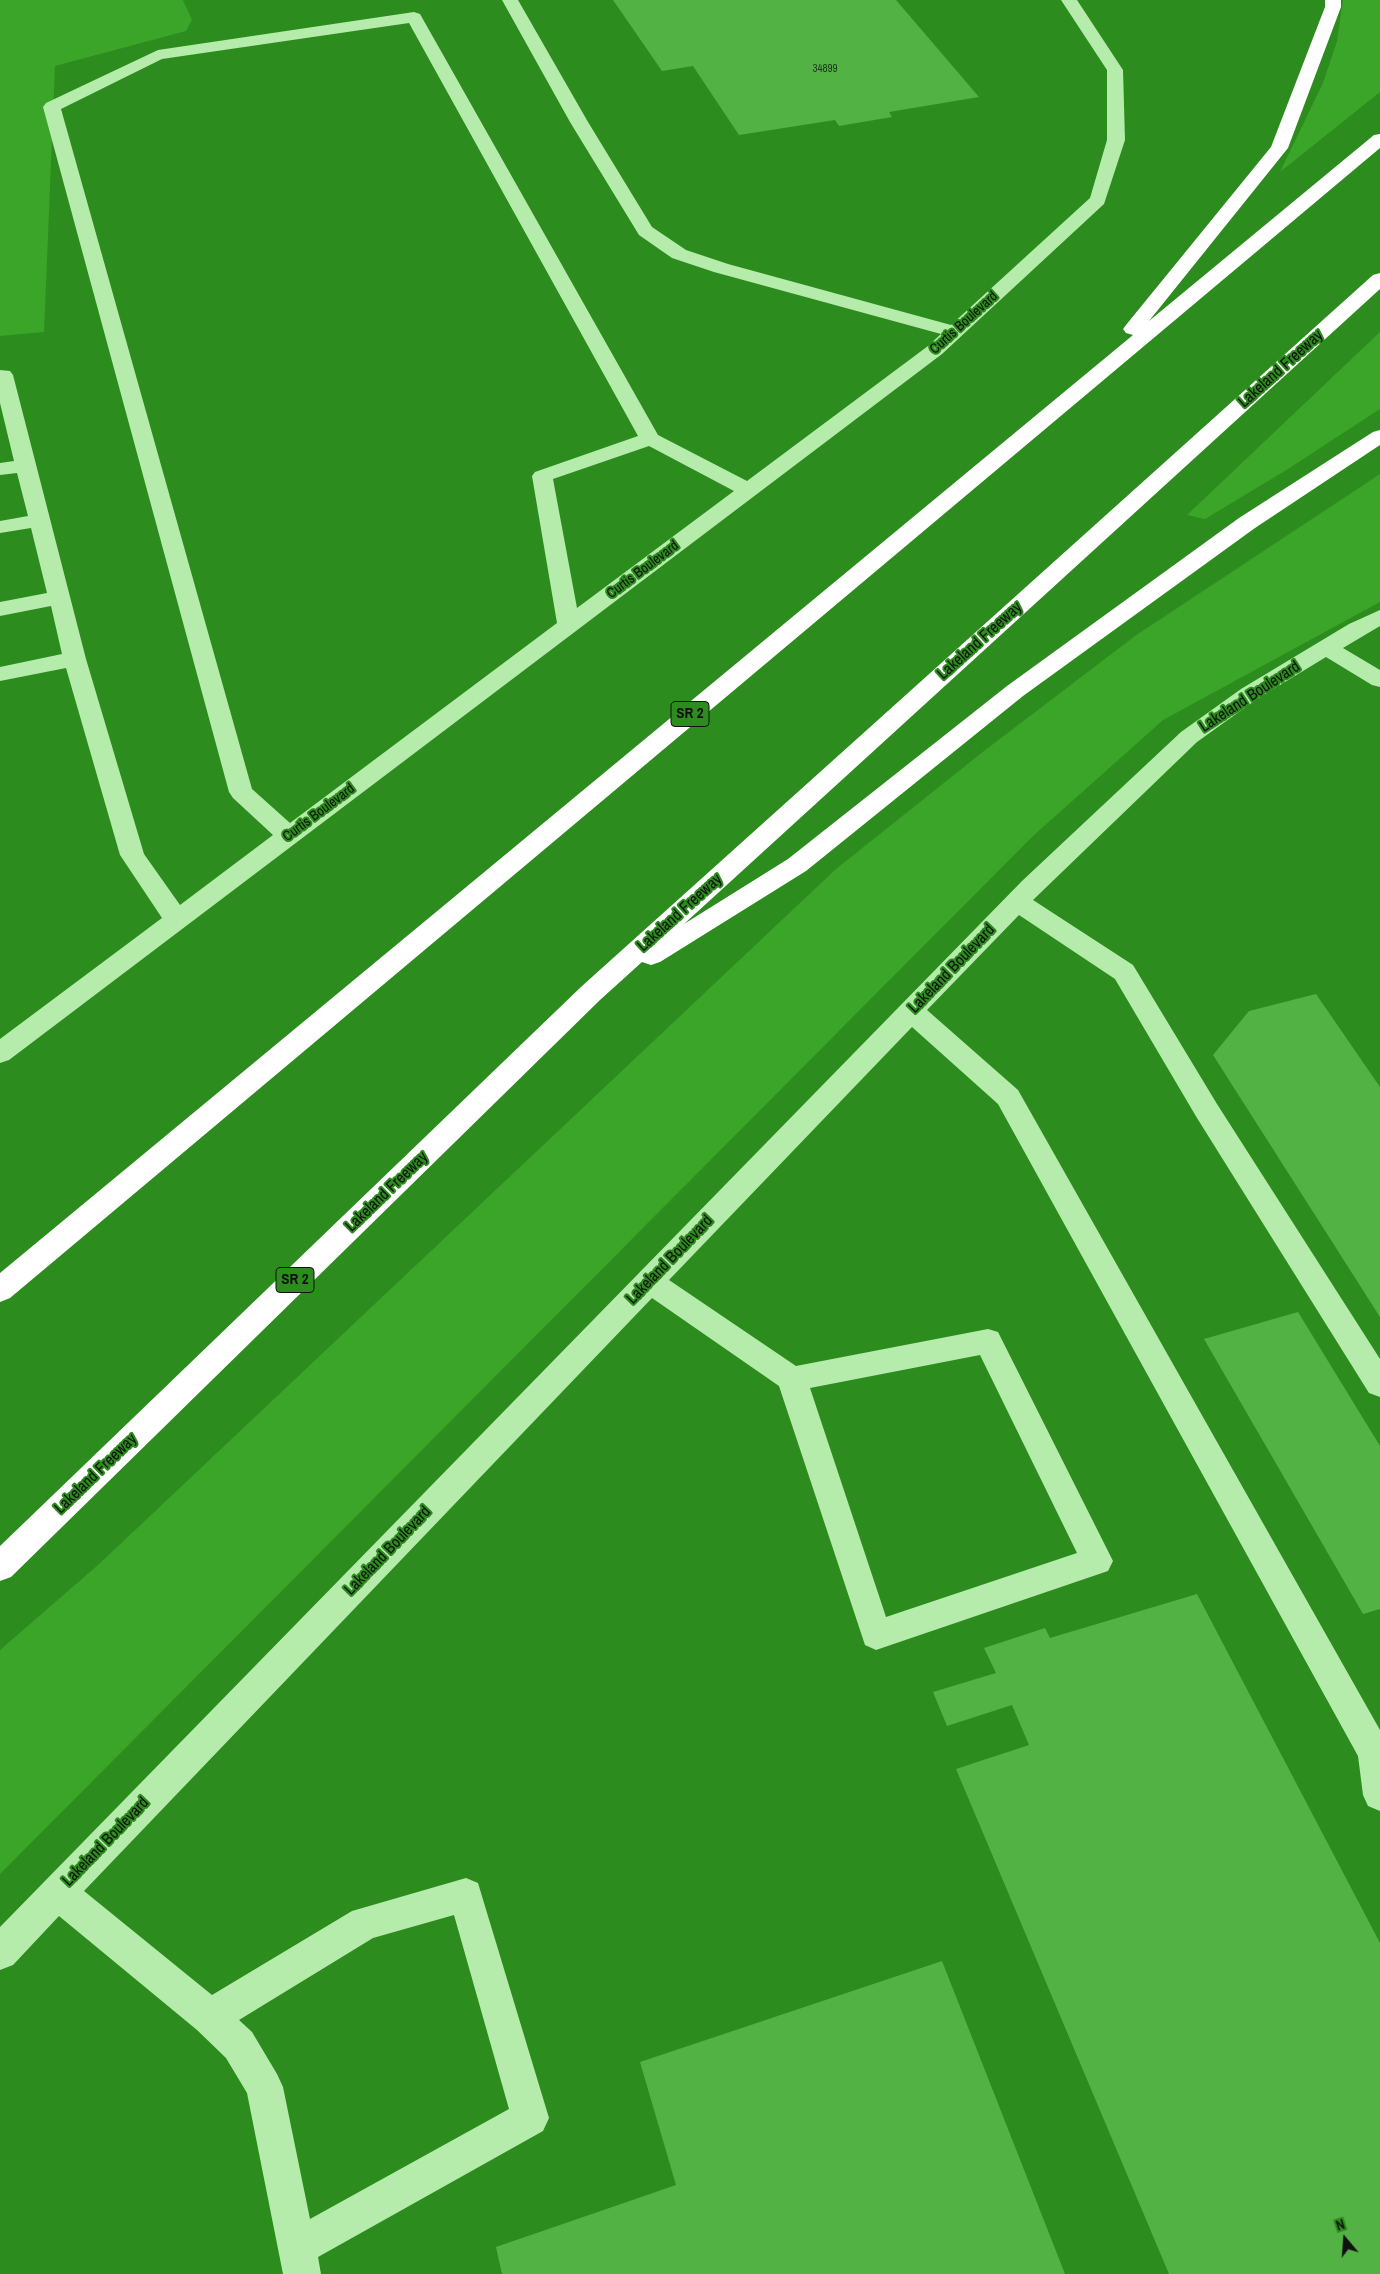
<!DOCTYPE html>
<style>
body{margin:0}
#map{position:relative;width:1380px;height:2274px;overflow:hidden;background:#2d8c1e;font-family:"Archivo Narrow",sans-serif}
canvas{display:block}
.north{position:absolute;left:1320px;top:2214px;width:50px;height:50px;-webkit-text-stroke:4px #2d8c1e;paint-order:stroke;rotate:342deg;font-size:14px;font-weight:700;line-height:20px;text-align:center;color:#111}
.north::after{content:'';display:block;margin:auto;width:18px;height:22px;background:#111;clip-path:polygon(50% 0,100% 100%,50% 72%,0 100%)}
</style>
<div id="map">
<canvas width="1380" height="2274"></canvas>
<div class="north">N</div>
</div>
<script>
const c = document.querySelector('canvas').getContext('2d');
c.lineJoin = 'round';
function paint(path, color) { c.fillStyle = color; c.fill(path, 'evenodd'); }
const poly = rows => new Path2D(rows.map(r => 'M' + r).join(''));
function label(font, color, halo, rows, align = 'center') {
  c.font = font + ' "Archivo Narrow",sans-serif'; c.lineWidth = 4; c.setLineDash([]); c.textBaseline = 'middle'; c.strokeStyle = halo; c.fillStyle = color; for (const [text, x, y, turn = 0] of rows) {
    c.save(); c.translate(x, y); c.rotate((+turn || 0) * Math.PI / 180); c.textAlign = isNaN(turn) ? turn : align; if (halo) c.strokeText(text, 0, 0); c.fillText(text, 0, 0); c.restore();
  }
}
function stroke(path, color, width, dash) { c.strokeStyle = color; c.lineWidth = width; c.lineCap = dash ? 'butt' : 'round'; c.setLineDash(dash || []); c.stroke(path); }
paint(poly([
 [0,0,183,0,192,20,186,31,55,66,44,332,0,336],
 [1343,0,1380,0,1380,92,1280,172,1323,83,1337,41],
 [1380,332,1380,409,1288,469,1205,519,1187,515],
 [1380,474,1380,602,1163,720,1033,836,0,1874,0,1650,98,1565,836,869,984,751,1135,636]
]), '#3aa528');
paint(poly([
 [613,0,896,0,979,97,889,112,892,117,839,126,835,120,739,135,693,66,662,71],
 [1316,994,1380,1087,1380,1317,1213,1055,1249,1011],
 [1298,1312,1380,1446,1380,1609,1363,1614,1204,1339],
 [1197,1594,1380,1943,1380,2274,1169,2274,956,1769,1029,1745,1012,1705,947,1726,933,1692,996,1673,984,1648,1045,1628,1050,1638],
 [942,1961,1065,2274,502,2274,496,2247,676,2185,640,2062]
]), '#52b243');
paint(poly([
 [502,0,518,0,588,122,652,227,686,250,728,264,951,325,1090,198,1107,140,1107,70,1061,0,1077,0,1123,70,1125,140,1104,204,942,354,9,1060,0,1063,0,1039,162,918,120,855,66,668,0,681,0,667,62,654,51,606,0,616,0,602,47,593,31,528,0,533,0,521,28,516,17,473,0,475,0,463,14,461,0,403,0,370,10,371,13,375,86,659,144,854,180,905,273,835,233,798,229,792,43,107,46,103,158,50,414,12,420,14,658,435,747,481,928,346,941,334,714,272,672,258,639,235,570,122,502,0],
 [409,23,638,436,535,472,532,476,557,623,290,823,252,789,61,109,162,59,409,23],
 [649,446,734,491,577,608,553,479,649,446],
 [1380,610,1380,626,1343,648,1380,670,1380,687,1372,685,1326,657,1257,699,1197,742,1033,900,1133,965,1217,1104,1380,1359,1380,1397,1369,1393,1197,1118,1115,979,1019,915,927,1010,1018,1090,1380,1730,1380,1811,1368,1806,1363,1795,1358,1756,998,1104,912,1027,669,1280,796,1366,988,1329,998,1332,1113,1561,1108,1571,876,1650,865,1645,779,1386,652,1298,84,1891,212,1995,352,1911,466,1878,478,1883,549,2118,543,2131,318,2257,321,2274,283,2274,247,2093,226,2058,197,2030,59,1916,13,1965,0,1970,0,1927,1022,881,1181,732,1241,689,1349,624,1380,610],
 [980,1355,1077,1553,886,1617,810,1388,980,1355],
 [454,1915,509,2109,310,2219,283,2087,277,2074,252,2032,239,2020,373,1938,454,1915]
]), '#b5ecab');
paint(poly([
 [1325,0,1341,0,1341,7,1288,148,1149,321,1374,135,1380,134,1380,148,10,1298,0,1302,0,1273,1133,335,1126,333,1123,329,1126,325,1271,147,1325,7,1325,0],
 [1380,273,1380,289,684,924,788,859,1007,686,1239,518,1373,432,1380,430,1380,445,1255,528,1023,696,806,871,660,962,651,965,642,962,600,1000,11,1577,0,1581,0,1546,582,986,1373,275,1380,273]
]), '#fff');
label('11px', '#21391e', null, [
 ["34899",825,69]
]);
label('14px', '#111', '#2d8c1e', [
 ["Curtis Boulevard",964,323,-42],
 ["Curtis Boulevard",643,570,-37],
 ["Curtis Boulevard",319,813,-37]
]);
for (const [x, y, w] of [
 [690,714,38],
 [295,1280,38]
]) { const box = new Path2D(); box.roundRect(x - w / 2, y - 12.5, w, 25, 4); c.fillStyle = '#2d8c1e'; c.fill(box); stroke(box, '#111', 1); }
label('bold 15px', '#111', null, [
 ["SR 2",690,714],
 ["SR 2",295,1280]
]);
label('16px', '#111', '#2d8c1e', [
 ["Lakeland Freeway",1281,369,-42],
 ["Lakeland Freeway",980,641,-42],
 ["Lakeland Boulevard",1250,697,-33],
 ["Lakeland Freeway",680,913,-42],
 ["Lakeland Boulevard",952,969,-46],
 ["Lakeland Freeway",387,1192,-44],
 ["Lakeland Boulevard",670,1260,-46],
 ["Lakeland Freeway",96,1474,-44],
 ["Lakeland Boulevard",388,1551,-46],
 ["Lakeland Boulevard",106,1842,-46]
]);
</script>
